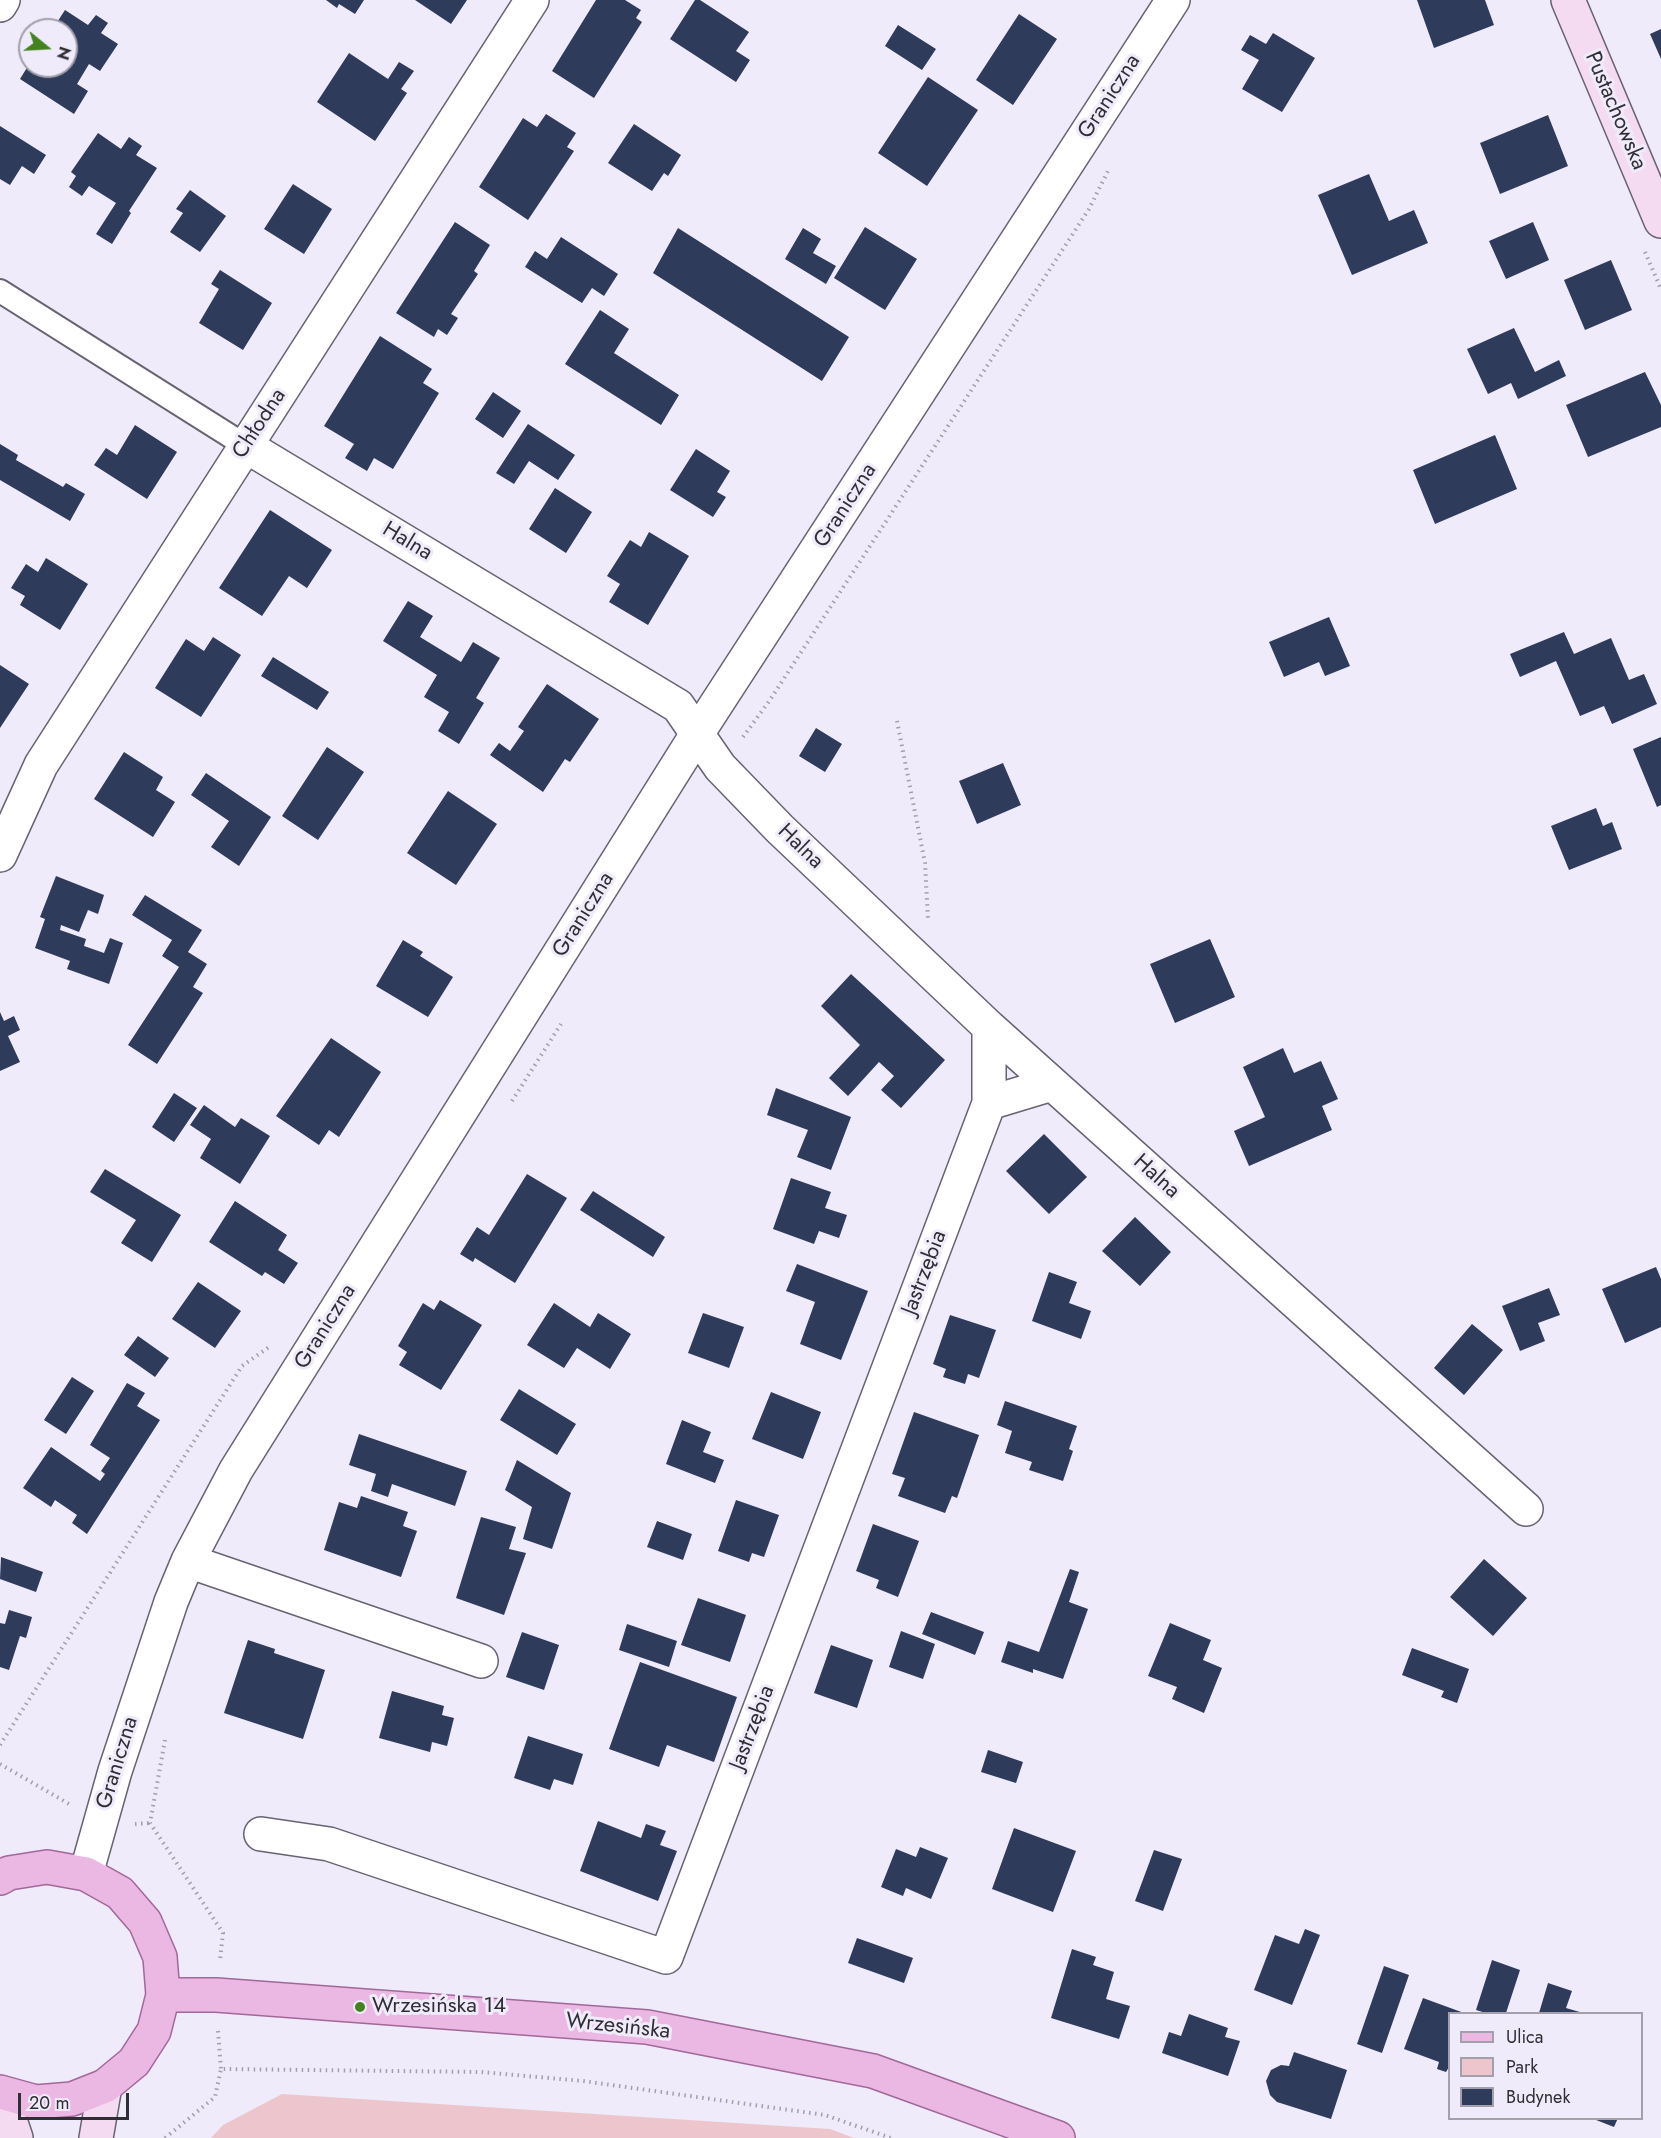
<!DOCTYPE html>
<meta charset="utf-8">
<style>
body{margin:0}
#map{position:relative;width:1661px;height:2138px;overflow:hidden;background:#f0ebfa;font-family:Jost,sans-serif}
canvas{display:block}
.legend{position:absolute;left:1448px;top:2012px;width:195px;height:108px;box-sizing:border-box;background:#f0ebfa;border:2px solid #a39fab;margin:0;padding:8px 10px;list-style:none;font-size:18px;color:#302e34}
.legend li{display:flex;align-items:center;gap:12px;height:30px}
.legend b{width:30px;border:2px solid #a39fab}
.north{position:absolute;left:18px;top:18px;width:60px;height:60px;box-sizing:border-box;background:#f0ebfa;border:2px solid #a39fab;border-radius:50%;rotate:108deg;font-size:16px;font-weight:700;line-height:24px;text-align:center;color:#302e34}
.north::after{content:'';display:block;margin:auto;width:21px;height:27px;background:#44811f;clip-path:polygon(50% 0,100% 100%,50% 72%,0 100%)}
.scale{position:absolute;left:18px;top:2093px;width:111px;height:27px;box-sizing:border-box;border:3px solid #302e34;border-top:0;padding-left:8px;font-size:18px;line-height:21px;white-space:nowrap;color:#302e34;-webkit-text-stroke:4px #f0ebfa;paint-order:stroke}
</style>
<div id="map">
<canvas width="1661" height="2138"></canvas>
<ul class="legend">
<li><b style="height:8px;background:#ebb7e3"></b>Ulica</li>
<li><b style="height:16px;background:#edc6cd"></b>Park</li>
<li><b style="height:16px;background:#2e3b5b"></b>Budynek</li>
</ul>
<div class="north">N</div>
<div class="scale">20 m</div>
</div>
<script>
const c = document.querySelector('canvas').getContext('2d');
c.lineJoin = 'round';
function paint(path, color) { c.fillStyle = color; c.fill(path, 'evenodd'); }
const poly = rows => new Path2D(rows.map(r => 'M' + r).join(''));
function stroke(path, color, width, dash) { c.strokeStyle = color; c.lineWidth = width; c.lineCap = dash ? 'butt' : 'round'; c.setLineDash(dash || []); c.stroke(path); }
function label(font, color, halo, rows, align = 'center') {
  c.font = font + ' Jost,sans-serif'; c.lineWidth = 6; c.setLineDash([]); c.textBaseline = 'middle'; c.strokeStyle = halo; c.fillStyle = color; for (const [text, x, y, turn = 0] of rows) {
    c.save(); c.translate(x, y); c.rotate((+turn || 0) * Math.PI / 180); c.textAlign = isNaN(turn) ? turn : align; if (halo) c.strokeText(text, 0, 0); c.fillText(text, 0, 0); c.restore();
  }
}
paint(poly([
 [282,2094,830,2129,854,2138,211,2138,223,2125]
]), '#edc6cd');
paint(poly([
 [326,0,364,0,355,14,339,4,337,8],
 [415,0,467,0,451,24],
 [596,0,625,0,641,10,636,18,642,22,594,98,552,71],
 [695,0,700,0,749,32,736,51,750,60,736,82,670,39],
 [1417,0,1485,0,1494,25,1434,48],
 [65,10,88,25,96,15,108,23,101,33,118,44,100,71,89,64,77,84,88,91,74,114,20,79,28,66,66,66,66,30,52,30],
 [1019,14,1057,39,1013,105,976,80],
 [898,25,936,49,922,70,885,46],
 [1661,29,1661,59,1650,34],
 [1273,33,1315,58,1282,112,1242,89,1259,60,1241,50,1250,35,1266,44],
 [349,53,388,79,399,62,414,71,401,89,407,93,375,141,317,102],
 [928,77,978,110,927,186,878,153],
 [546,114,576,133,567,147,574,151,528,220,479,187,523,118,537,127],
 [1548,115,1568,166,1500,194,1480,143],
 [634,124,681,155,668,176,664,173,652,191,608,163],
 [0,126,46,155,34,174,22,166,10,185,0,179],
 [98,133,121,149,129,137,142,146,136,155,157,168,129,211,131,213,112,244,96,234,116,203,89,186,82,196,69,187,76,176,71,172],
 [1369,174,1389,221,1414,210,1428,243,1352,275,1318,195],
 [293,184,332,209,304,254,264,229],
 [190,190,226,216,200,252,170,232,183,213,176,209],
 [455,222,490,245,474,271,478,274,451,314,458,318,447,335,438,329,434,337,396,313],
 [1533,222,1549,260,1506,279,1489,241],
 [865,227,917,259,885,310,834,278],
 [678,228,849,337,822,381,653,273],
 [803,228,821,239,813,253,836,266,826,284,785,259],
 [561,237,618,274,604,296,592,288,582,303,525,267,535,251,547,259],
 [1611,260,1632,310,1585,330,1564,280],
 [220,270,272,303,243,350,199,323,219,289,211,284],
 [600,310,629,329,614,353,679,395,661,425,565,364],
 [1514,328,1535,372,1559,360,1566,376,1518,399,1511,383,1488,394,1467,349],
 [380,336,432,369,423,383,439,393,393,469,374,458,367,471,345,458,354,444,324,426],
 [1645,372,1661,405,1661,427,1588,457,1566,405],
 [493,392,521,411,503,438,475,419],
 [528,424,575,455,558,480,529,461,514,484,496,473],
 [135,425,177,452,147,499,94,465,106,448,117,455],
 [1495,435,1517,489,1435,524,1413,470],
 [0,444,18,455,16,460,63,487,66,483,85,494,70,521,0,480],
 [696,449,730,471,717,492,726,497,713,517,670,490],
 [555,488,592,512,566,553,529,529],
 [270,510,332,550,307,588,289,576,262,616,219,588],
 [649,532,689,556,648,625,609,602,620,584,607,576,630,540,641,547],
 [46,558,88,584,60,630,20,605,25,596,11,588,26,564,38,572],
 [408,601,433,616,420,637,461,662,473,642,500,658,476,698,484,703,459,744,438,731,449,712,424,697,437,675,383,641],
 [1329,617,1350,666,1325,676,1319,662,1284,677,1269,642],
 [1564,632,1574,654,1611,638,1629,680,1644,674,1657,704,1612,724,1604,706,1580,716,1556,661,1520,677,1510,654],
 [213,637,241,655,201,717,155,688,186,639,204,651],
 [273,657,329,692,317,710,261,676],
 [0,665,29,684,0,728],
 [547,684,599,719,570,762,565,759,543,792,490,755,499,743,510,751,524,731,518,727],
 [816,728,842,744,825,772,799,756],
 [1661,737,1661,805,1657,807,1633,749],
 [327,747,364,772,318,840,282,816],
 [124,752,163,777,156,790,175,802,153,837,94,799],
 [1003,763,1021,805,977,824,959,781],
 [206,773,271,817,239,866,211,847,229,821,191,795],
 [448,791,497,824,456,885,407,853],
 [1596,808,1603,826,1612,822,1622,849,1569,870,1551,826],
 [56,876,104,895,98,914,88,910,79,932,61,925,60,930,86,939,84,946,104,953,110,938,123,943,109,984,67,969,70,961,35,948,45,919,40,917],
 [145,895,202,930,188,952,207,964,193,987,203,993,157,1064,128,1045,179,967,162,956,172,940,132,915],
 [1210,939,1235,997,1175,1023,1150,964],
 [403,940,423,952,420,956,453,977,428,1017,376,986],
 [851,974,945,1060,901,1108,881,1090,894,1076,879,1062,848,1096,829,1078,860,1045,821,1006],
 [0,1012,4,1021,14,1016,20,1030,8,1036,20,1062,0,1071],
 [331,1038,381,1072,339,1137,329,1130,319,1145,276,1116],
 [1283,1048,1294,1073,1321,1061,1338,1099,1322,1106,1332,1130,1249,1166,1234,1131,1265,1117,1243,1067],
 [776,1088,851,1117,831,1170,797,1157,808,1130,767,1115],
 [174,1093,197,1108,174,1142,152,1127],
 [204,1105,235,1127,241,1118,270,1136,240,1184,200,1158,211,1139,190,1125],
 [1044,1134,1087,1177,1049,1214,1006,1171],
 [105,1169,181,1215,152,1262,121,1243,136,1220,90,1192],
 [527,1174,567,1198,515,1283,475,1258,473,1262,460,1254,477,1227,489,1235],
 [791,1178,831,1192,825,1208,847,1215,839,1238,819,1231,814,1244,773,1229],
 [593,1191,665,1237,653,1257,580,1210],
 [235,1201,287,1235,278,1250,298,1263,284,1284,265,1272,262,1276,209,1242],
 [1135,1217,1171,1252,1140,1286,1102,1251],
 [797,1264,868,1291,841,1360,800,1344,815,1302,786,1291],
 [1656,1267,1661,1279,1661,1327,1625,1343,1602,1289],
 [1049,1272,1077,1282,1069,1303,1091,1311,1081,1339,1032,1321],
 [198,1282,241,1311,215,1348,172,1319],
 [1549,1288,1560,1315,1538,1323,1545,1341,1520,1351,1502,1306],
 [440,1300,482,1325,441,1390,399,1365,407,1352,398,1346,423,1303,434,1310],
 [554,1303,590,1327,598,1313,631,1334,610,1369,577,1348,564,1368,527,1345],
 [703,1313,744,1327,729,1368,688,1353],
 [950,1315,996,1330,979,1378,968,1374,965,1384,943,1377,946,1369,933,1364],
 [1472,1324,1503,1350,1464,1395,1434,1368],
 [138,1336,169,1358,155,1377,124,1355],
 [72,1377,94,1391,66,1434,44,1420],
 [127,1383,145,1393,137,1406,160,1420,87,1534,72,1523,77,1515,55,1500,51,1507,23,1488,51,1447,100,1481,105,1474,101,1471,110,1458,90,1445],
 [519,1389,576,1424,557,1455,500,1420],
 [771,1392,821,1412,803,1459,752,1439],
 [1005,1401,1077,1426,1069,1449,1073,1451,1063,1481,1029,1470,1032,1462,1005,1453,1012,1431,997,1425],
 [914,1412,979,1435,957,1498,952,1496,945,1513,898,1496,905,1478,892,1474],
 [682,1420,711,1432,703,1452,724,1460,715,1483,666,1464],
 [359,1434,467,1471,455,1506,392,1484,388,1497,371,1491,376,1474,349,1465],
 [517,1460,571,1493,552,1549,523,1539,532,1507,505,1490],
 [361,1496,408,1512,403,1526,417,1531,401,1577,324,1550,339,1502,357,1508],
 [736,1500,779,1515,764,1557,752,1553,749,1562,718,1551],
 [481,1517,516,1527,509,1549,526,1553,504,1615,456,1598],
 [657,1521,692,1534,683,1560,647,1547],
 [873,1524,919,1541,898,1597,876,1588,879,1580,856,1571],
 [1,1557,43,1572,36,1592,0,1579],
 [1484,1559,1527,1598,1493,1636,1450,1597],
 [1070,1569,1079,1572,1069,1602,1088,1609,1063,1679,1033,1669,1033,1673,1001,1662,1008,1641,1039,1652],
 [698,1598,746,1615,730,1662,681,1645],
 [9,1610,32,1617,26,1638,20,1636,9,1670,0,1667,0,1623,5,1624],
 [931,1612,984,1632,975,1655,922,1634],
 [1170,1623,1211,1640,1203,1660,1222,1668,1204,1713,1172,1699,1177,1687,1148,1676],
 [627,1624,677,1641,669,1667,619,1650],
 [901,1631,935,1644,923,1679,889,1667],
 [522,1632,559,1645,544,1690,506,1677],
 [248,1640,275,1649,274,1653,325,1670,303,1739,224,1713],
 [831,1645,873,1660,857,1708,814,1693],
 [1412,1648,1469,1669,1457,1703,1441,1697,1444,1691,1402,1675],
 [640,1662,737,1697,714,1762,667,1745,659,1767,609,1749],
 [392,1691,444,1706,442,1715,454,1718,447,1746,432,1742,430,1752,379,1738],
 [528,1736,583,1754,573,1785,554,1779,550,1790,514,1778],
 [988,1750,1023,1762,1016,1783,981,1772],
 [598,1821,641,1838,646,1824,666,1831,660,1845,677,1851,658,1901,580,1871],
 [1014,1828,1076,1851,1053,1912,992,1889],
 [920,1847,948,1858,931,1899,906,1888,903,1896,881,1887,896,1849,916,1857],
 [1154,1850,1182,1859,1163,1911,1135,1901],
 [1305,1929,1320,1935,1292,2005,1254,1990,1275,1935,1299,1944],
 [857,1938,913,1958,904,1983,848,1963],
 [1072,1949,1096,1957,1093,1965,1114,1972,1106,1999,1130,2006,1119,2039,1051,2018],
 [1492,1960,1520,1970,1506,2013,1486,2013,1476,2010],
 [1384,1966,1409,1975,1382,2053,1357,2044],
 [1548,1983,1572,1991,1566,2008,1583,2013,1539,2013],
 [1423,1998,1464,2013,1449,2013,1449,2067,1446,2072,1437,2069,1439,2062,1404,2049],
 [1189,2014,1228,2028,1225,2037,1240,2041,1228,2076,1162,2053,1169,2032,1181,2036],
 [1294,2052,1347,2070,1331,2119,1277,2102,1270,2095,1266,2081,1271,2070,1281,2065,1289,2066],
 [1591,2118,1618,2118,1614,2127]
]), '#2e3b5b');
const lane = poly([
 [0,291,246,446]
]);
const street = poly([
 [0,5,3,0],
 [246,446,678,706,720,767,780,829,989,1027,1526,1509],
 [0,855,41,765,532,0],
 [989,1103,1052,1084],
 [188,1561,481,1661],
 [261,1834,329,1844,666,1957,989,1103,989,1027],
 [86,1874,115,1771,171,1602,188,1561,236,1470,697,734,1173,0]
]);
const secondary = poly([
 [1568,0,1661,221],
 [1,2093,16,2138],
 [96,2138,105,2086]
]);
const primary = poly([
 [0,1878,9,1873,47,1867,86,1874,120,1893,145,1922,160,1957,163,1995,154,2031,134,2062,105,2086,72,2099,36,2102,0,2092],
 [163,1995,216,1995,647,2027,873,2071,1058,2138]
]);
stroke(lane, '#676370', 26);
stroke(street, '#676370', 36);
stroke(secondary, '#676370', 36);
stroke(primary, '#a1689a', 36);
stroke(poly([
 [1645,252,1661,289],
 [897,721,925,863,928,919],
 [743,737,770,700,1089,209,1108,171],
 [512,1101,561,1024],
 [165,1740,150,1823,223,1933,220,1960],
 [0,1745,242,1366,269,1347],
 [0,1764,69,1804],
 [135,1824,150,1823],
 [218,2031,221,2069],
 [165,2138,215,2097,221,2069,481,2072,583,2081,825,2115,891,2138]
]), '#a29eaa', 4, [1.5, 4.5]);
stroke(lane, '#fff', 22);
stroke(street, '#fff', 33);
stroke(secondary, '#f5dbf1', 33);
stroke(primary, '#ebb7e3', 33);
for (const [x, y, r, color] of [
 [360,2007,6,"#44811f"]
]) { const dot = new Path2D(); dot.arc(x, y, r, 0, 2 * Math.PI); c.fillStyle = color; c.fill(dot); stroke(dot, '#f0ebfa', 2); }
label('22px', '#302e34', '#f0ebfa', [
 ["Graniczna",1110,97,-57],
 ["Pustachowska",1615,111,67],
 ["Chłodna",260,424,-57],
 ["Graniczna",846,506,-57],
 ["Halna",407,542,31],
 ["Halna",800,847,44],
 ["Graniczna",584,915,-58],
 ["Halna",1156,1177,42],
 ["Jastrzębia",925,1273,-69],
 ["Graniczna",326,1327,-58],
 ["Jastrzębia",753,1728,-69],
 ["Graniczna",118,1763,-73],
 ["Wrzesińska",618,2027,6]
]);
label('22px', '#302e34', '#f0ebfa', [
 ["Wrzesińska 14",372,2007]
], 'left');
</script>
